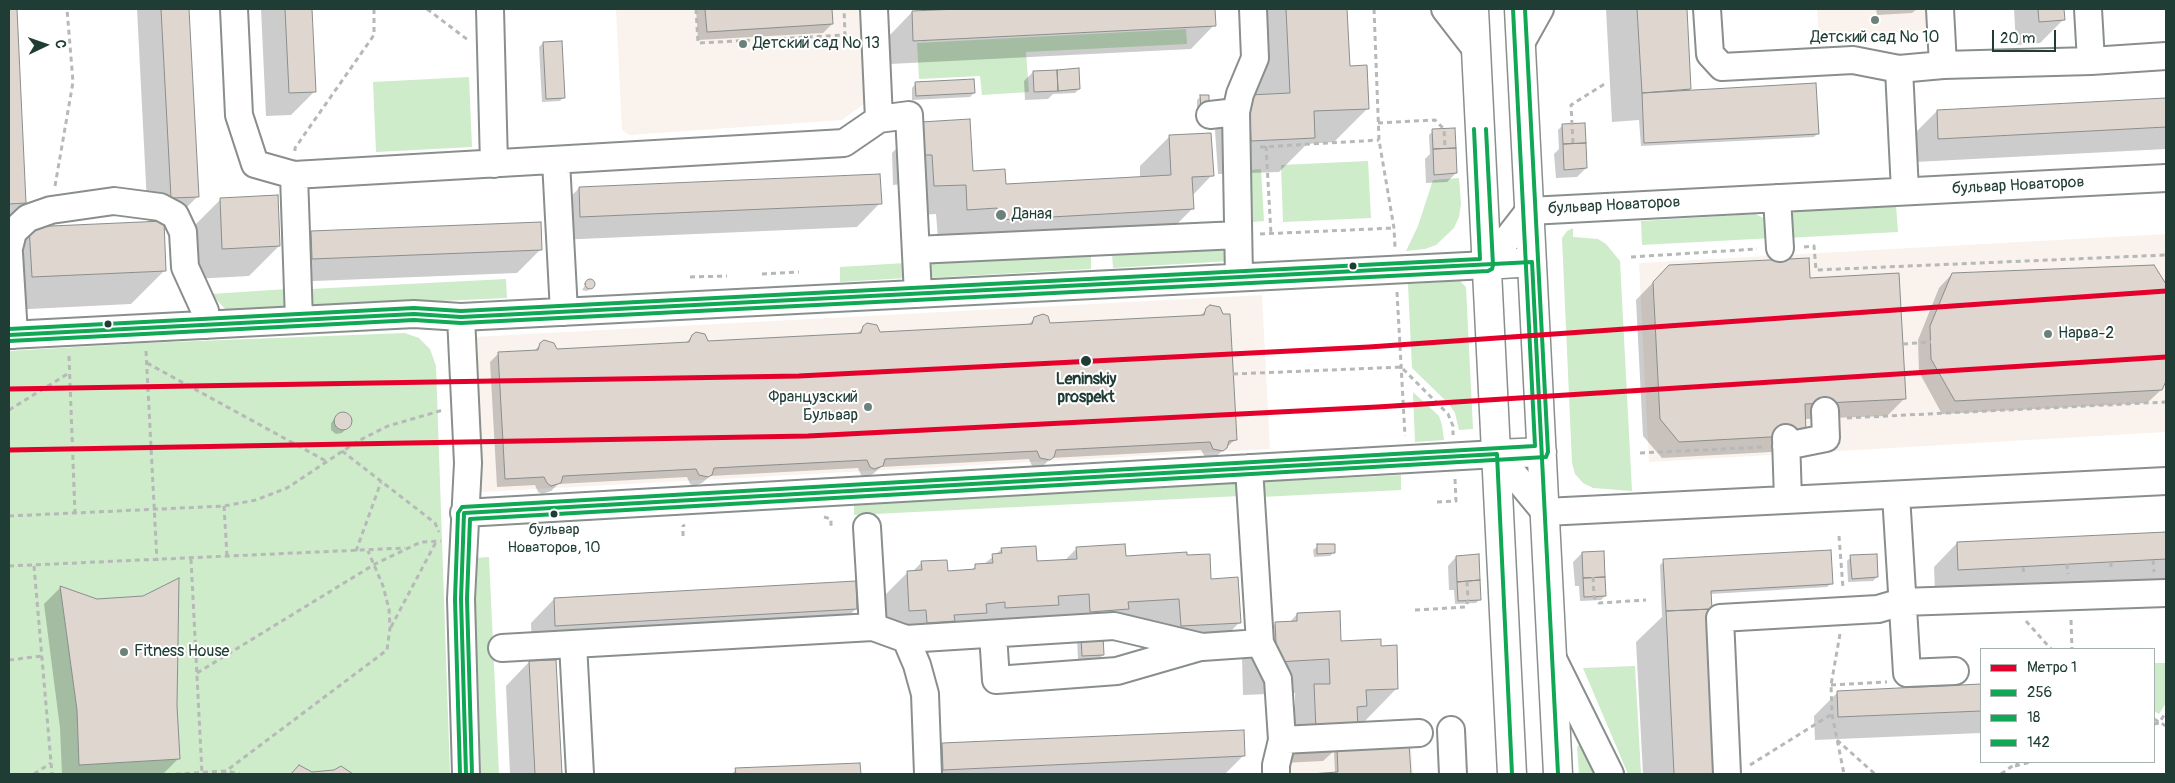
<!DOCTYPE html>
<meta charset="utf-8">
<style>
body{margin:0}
#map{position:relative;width:2175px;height:783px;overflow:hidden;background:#fff;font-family:Pangolin,sans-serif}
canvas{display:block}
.frame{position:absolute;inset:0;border:10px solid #1f3d34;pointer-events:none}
.legend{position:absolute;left:1980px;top:648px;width:175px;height:115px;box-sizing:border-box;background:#fff;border:1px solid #a5b1ae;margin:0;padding:6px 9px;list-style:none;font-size:15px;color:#1f3d34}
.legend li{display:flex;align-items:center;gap:10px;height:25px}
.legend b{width:25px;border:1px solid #a5b1ae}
.north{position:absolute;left:20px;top:20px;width:50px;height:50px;-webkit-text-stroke:4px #fff;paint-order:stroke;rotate:87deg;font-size:14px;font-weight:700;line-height:20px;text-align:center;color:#1f3d34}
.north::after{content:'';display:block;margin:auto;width:18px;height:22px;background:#1f3d34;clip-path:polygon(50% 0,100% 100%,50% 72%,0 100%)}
.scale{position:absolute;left:1992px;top:30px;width:64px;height:22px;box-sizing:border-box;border:2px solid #1f3d34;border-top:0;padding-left:6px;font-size:15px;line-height:18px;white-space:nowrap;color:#1f3d34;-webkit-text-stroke:4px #fff;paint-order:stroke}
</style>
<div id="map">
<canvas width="2175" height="783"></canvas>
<div class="frame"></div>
<ul class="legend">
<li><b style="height:6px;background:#e4002b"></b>Метро 1</li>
<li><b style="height:6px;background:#10a855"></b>256</li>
<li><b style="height:6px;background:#10a855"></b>18</li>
<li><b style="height:6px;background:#10a855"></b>142</li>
</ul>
<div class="north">С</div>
<div class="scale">20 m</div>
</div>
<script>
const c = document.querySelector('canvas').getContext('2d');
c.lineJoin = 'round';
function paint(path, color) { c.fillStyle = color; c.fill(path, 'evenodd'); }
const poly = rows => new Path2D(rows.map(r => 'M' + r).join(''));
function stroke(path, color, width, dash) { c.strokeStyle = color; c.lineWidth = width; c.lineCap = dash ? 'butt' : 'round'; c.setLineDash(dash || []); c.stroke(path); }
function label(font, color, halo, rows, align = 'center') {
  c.font = font + ' Pangolin,sans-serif'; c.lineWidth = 4; c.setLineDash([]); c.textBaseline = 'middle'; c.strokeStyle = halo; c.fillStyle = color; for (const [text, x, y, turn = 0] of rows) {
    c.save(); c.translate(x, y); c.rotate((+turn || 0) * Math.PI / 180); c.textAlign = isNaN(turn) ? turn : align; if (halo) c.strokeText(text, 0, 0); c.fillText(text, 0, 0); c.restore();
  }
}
paint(poly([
 [616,9,866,9,869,100,842,120,629,135,622,130],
 [1817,9,1932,9,1933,30,1819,36],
 [2166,234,2166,432,1649,462,1639,263],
 [1262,295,1270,449,481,492,473,337],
 [1411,738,1413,774,1287,774,1286,743]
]), '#faf2ec');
paint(poly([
 [1186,29,1187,44,1026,52,1029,92,982,95,980,76,919,79,917,43],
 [469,77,472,147,376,152,373,82],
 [1368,161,1371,218,1283,222,1281,165],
 [1261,169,1264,221,1253,222,1250,170],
 [1459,178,1461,204,1459,217,1454,228,1436,245,1425,249,1406,251,1418,226,1433,180],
 [1896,205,1898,232,1786,238,1787,217,1794,212,1803,209],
 [1755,214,1768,220,1773,238,1642,245,1641,221],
 [1573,228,1573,237,1598,239,1606,244,1620,261,1632,491,1593,488,1583,483,1575,474,1572,463,1562,238,1567,231],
 [1229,248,1230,261,1113,268,1112,254],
 [1091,256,1091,269,927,278,926,264],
 [905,263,906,278,840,282,840,267],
 [506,279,507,298,310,307,310,289],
 [1460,281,1466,287,1473,429,1459,430,1455,413,1449,404,1412,368,1408,284],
 [287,289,288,309,227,311,211,294],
 [405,333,419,338,430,349,436,366,450,774,9,774,9,351,146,343],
 [1413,392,1439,416,1442,425,1444,440,1415,442],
 [1401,475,1401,490,1261,497,1260,482],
 [1240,482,1240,496,854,515,854,501],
 [489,557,499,774,481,774,473,558],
 [2154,663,2166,663,2166,703,2159,714,2154,711],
 [1635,666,1641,774,1628,774,1583,668],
 [1584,740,1601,774,1579,774,1577,747]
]), '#ceebca');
paint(poly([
 [9,9,16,9,25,203,9,219],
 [137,9,188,9,198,196,174,220,163,221,165,270,131,304,9,310,9,250,30,229,148,223],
 [261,9,311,9,315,91,291,115,266,116],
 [696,9,831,9,832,24,823,33,698,40],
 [984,9,1213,9,1214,25,1191,49,890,64,889,36,912,12],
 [1251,9,1346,9,1349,67,1368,108,1334,142,1307,144,1279,172,1218,174,1215,130,1249,96,1255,96],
 [1606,9,1686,9,1690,89,1687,92,1818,133,1814,137,1641,146,1639,120,1612,122],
 [1876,9,1917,9,1912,13,1877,15],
 [2014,9,2063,9,2063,20,2040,43,2016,45],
 [543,43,564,97,560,101,542,102,539,47],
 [1033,72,1079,89,1075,93,1053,94,1048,99,1025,100,1024,81],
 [916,83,974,93,970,97,912,100,912,88],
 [1201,96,1204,112,1197,113,1197,100],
 [2166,99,2166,149,1915,162,1914,134,1937,111],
 [922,123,972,172,1005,185,1140,178,1140,166,1170,136,1212,175,1192,196,1192,209,1162,239,938,239,936,214,904,216,903,184,893,185,892,153],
 [1562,126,1586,168,1577,177,1556,178,1554,154,1559,149,1558,130],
 [1433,131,1456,173,1447,182,1426,183,1425,159,1430,154,1429,135],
 [579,188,880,203,857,227,557,240,556,212],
 [221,199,279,246,249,276,193,279,191,229],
 [312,233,540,250,517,273,289,282,288,256],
 [1669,266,1904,399,1887,416,1804,419,1788,451,1662,458,1643,436,1636,300],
 [2153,267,2166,286,2166,379,2161,390,2147,403,1942,414,1919,372,1918,340,1939,288,1952,274],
 [588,281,594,282,594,285,587,291,582,290],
 [1207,309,1235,440,1213,459,1205,457,1201,450,1051,458,1044,465,1036,468,1032,466,1029,459,881,467,873,474,865,477,861,475,858,468,710,476,702,483,694,486,690,484,687,477,558,484,551,491,542,494,538,492,535,485,497,487,490,362,499,353,533,352,541,344,556,350,685,344,692,336,707,343,856,335,864,327,879,334,1027,326,1035,318,1050,325,1199,317],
 [345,413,351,417,351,423,342,433,336,434,331,430,331,423,339,414],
 [2166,533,2166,581,1935,593,1934,567,1957,543],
 [1318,546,1334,552,1330,556,1314,557,1313,550],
 [1077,548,1124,558,1186,557,1210,580,1240,622,1210,652,1150,628,1100,637,1103,655,1099,659,1078,660,1077,640,897,652,877,603,907,573,912,572,921,563,946,573,970,571,976,566,983,565,1002,549,1036,563,1064,561],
 [1582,553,1605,596,1601,600,1580,601,1579,586,1575,586,1573,562],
 [1456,557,1480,599,1476,603,1455,604,1454,590,1449,590,1448,566],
 [1851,557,1877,577,1873,581,1848,582,1847,561],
 [1664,561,1832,583,1827,587,1710,594,1719,774,1643,774,1636,642,1662,617,1660,565],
 [61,587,176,706,179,758,163,774,62,774,60,728,44,604],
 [554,599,856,609,832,632,532,649,531,623],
 [1297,614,1340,643,1380,648,1397,688,1363,723,1357,723,1408,744,1410,774,1310,774,1335,773,1334,751,1323,761,1282,763,1280,720,1295,705,1295,693,1243,695,1242,657,1276,623,1289,623],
 [555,661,561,774,510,774,506,686,529,662],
 [1981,686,1981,733,1815,740,1814,716,1838,692],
 [943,744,1243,756,1225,774,919,774,919,768],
 [859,764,859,774,731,774,736,770],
 [299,767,311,773,335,771,341,768,351,774,291,774]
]), '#0003');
const building = poly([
 [9,9,17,9,26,203,9,204,9,9],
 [161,9,189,9,199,197,171,198,161,9],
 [285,9,312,9,316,92,289,93,285,9],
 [705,9,832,9,833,24,707,32,705,9],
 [959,9,1215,9,1216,26,913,41,912,11,959,9],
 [1286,9,1347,9,1350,66,1367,65,1369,109,1314,111,1315,138,1251,141,1249,95,1290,93,1286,9],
 [1637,9,1687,9,1691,89,1642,93,1637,9],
 [2038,9,2064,9,2065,20,2039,22,2038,9],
 [562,41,565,98,546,99,543,42,562,41],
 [1079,68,1080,89,1058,91,1057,70,1079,68],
 [1057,70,1058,91,1034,92,1033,71,1057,70],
 [974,79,975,93,916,96,915,82,974,79],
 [1816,83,1819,134,1644,143,1642,93,1816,83],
 [1200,95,1209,95,1209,109,1201,109,1200,95],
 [2166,98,2166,127,1938,139,1937,110,2166,98],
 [970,119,973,171,1005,169,1006,184,1171,175,1169,135,1211,133,1214,176,1192,177,1194,209,998,220,997,208,967,210,966,185,934,186,932,155,923,155,921,122,970,119],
 [1585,123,1586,143,1563,144,1562,124,1585,123],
 [1455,128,1456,148,1433,149,1432,129,1455,128],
 [1586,143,1587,168,1564,170,1563,144,1586,143],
 [1456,148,1457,173,1434,175,1433,149,1456,148],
 [880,174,882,204,580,217,579,187,880,174],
 [278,195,280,246,222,249,220,198,278,195],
 [164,221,166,271,32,277,29,227,164,221],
 [541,222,542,250,312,259,311,231,541,222],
 [1809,258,1810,278,1899,273,1906,399,1805,404,1806,435,1679,442,1660,419,1653,282,1669,265,1809,258],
 [2154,265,2166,284,2166,381,2162,390,1955,401,1931,359,1930,326,1952,273,2154,265],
 '585 284a5 5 0 1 1 10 0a5 5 0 1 1-10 0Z',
 [1210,305,1220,307,1223,314,1230,314,1237,440,1229,441,1227,448,1223,451,1213,449,1210,442,1056,450,1054,457,1050,460,1040,458,1037,451,885,459,883,466,874,469,870,467,867,460,714,468,712,475,708,477,699,475,696,469,563,476,561,483,551,486,547,483,544,477,505,479,498,352,538,350,540,343,544,340,554,343,557,349,689,342,692,335,696,332,705,334,708,341,861,333,863,326,867,323,877,325,880,332,1032,324,1034,317,1043,314,1048,316,1050,323,1204,315,1206,308,1210,305],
 '334 421a9 9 0 1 1 18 0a9 9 0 1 1-18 0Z',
 [2166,532,2166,559,1958,570,1957,542,2166,532],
 [1125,544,1126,556,1187,552,1187,555,1210,554,1211,579,1238,577,1241,623,1181,626,1179,599,1128,602,1129,609,1090,612,1089,594,1058,596,1059,605,1005,608,1005,602,986,604,987,613,954,615,955,621,927,623,926,610,909,611,907,571,922,570,921,561,947,560,948,571,975,569,975,564,993,563,992,554,1002,553,1001,548,1036,546,1037,561,1077,559,1076,547,1125,544],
 [1317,544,1335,544,1335,553,1317,554,1317,544],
 [1831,550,1833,584,1711,591,1712,609,1666,611,1663,559,1831,550],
 [1604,551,1605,577,1583,578,1582,552,1604,551],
 [1479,554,1480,580,1457,582,1456,556,1479,554],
 [1877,554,1878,577,1852,579,1850,555,1877,554],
 [1605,577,1606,596,1584,597,1583,578,1605,577],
 [179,578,177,706,180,759,79,765,77,710,60,586,97,599,143,596,179,578],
 [1480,580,1481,600,1458,601,1457,582,1480,580],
 [856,581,857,609,555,626,554,598,856,581],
 [1712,609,1721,774,1674,774,1666,611,1712,609],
 [1340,611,1341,641,1381,639,1381,646,1397,645,1398,689,1366,690,1367,706,1357,707,1358,728,1316,730,1314,684,1330,684,1329,659,1277,662,1275,622,1297,621,1297,613,1340,611],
 [1103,635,1104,655,1082,656,1081,636,1103,635],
 [556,660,562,774,535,774,529,661,556,660],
 [1981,684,1981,711,1838,717,1837,691,1981,684],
 [1244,730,1245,756,943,770,942,743,1244,730],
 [1409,743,1411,774,1310,774,1338,772,1337,747,1409,743],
 [860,763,861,774,736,774,735,768,860,763],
 [299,765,312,772,334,770,341,766,353,774,291,774,299,765]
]);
paint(building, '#dfd6d0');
stroke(building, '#898f8d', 1);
const minor = poly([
 [234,9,239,115,255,164,294,175,844,143,879,119,909,115,918,294],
 [490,9,494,164],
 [874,9,879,119],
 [1445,9,1476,49],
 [1707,9,1710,54,1722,67,1853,60,1899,69,1905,191],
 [1940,9,1943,65],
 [2088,9,2091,61],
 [1521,43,1540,9],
 [1899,69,1943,65,2091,61,2166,56],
 [1210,115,1236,112],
 [556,161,564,312],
 [294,175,299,320],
 [1777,198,1780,248],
 [9,248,13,232,28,218,51,210,114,201,160,207,175,215,183,232,185,267,205,311,207,325],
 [916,250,1238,235],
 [9,253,14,335],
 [1239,277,1236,112,1240,94,1255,58,1253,9],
 [461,317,468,463,461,599,466,774],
 [9,335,414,314,461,317,1487,265,1529,211,2166,178],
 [1786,438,1788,500],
 [1786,446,1826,438,1825,411],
 [1249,468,1260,643,1278,679,1282,740,1276,765,1276,774],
 [1896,495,1907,673,1955,671],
 [464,513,1497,454,1545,512,2166,481],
 [867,527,873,627,906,639,917,665,925,694,928,774],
 [993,634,996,680,1117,671,1200,647],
 [906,639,1114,626,1202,647,1260,643],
 [573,644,580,774],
 [502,648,873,627],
 [1552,657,1610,774],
 [1451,730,1453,774],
 [1282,740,1419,733],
 [1727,774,1720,618,1878,609,1902,602,2166,593]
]);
const major = poly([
 [1474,9,1512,774],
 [1519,9,1558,774],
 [1487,265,1532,262],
 [1497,454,1542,452]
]);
stroke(minor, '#898f8d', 30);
stroke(major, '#898f8d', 31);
stroke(poly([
 [427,9,468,40],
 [696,9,698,43,845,35,844,9],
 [1374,9,1379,140,1394,228,1395,247],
 [1378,123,1435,120,1444,129,1445,148],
 [1573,143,1571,105,1606,83],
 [1266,146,1271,234],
 [1260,147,1379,140],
 [295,151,295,148,374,35,374,9],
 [55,186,73,82,67,9],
 [1260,234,1394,228],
 [1804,247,1814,246,1816,270,2166,255],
 [1631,257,1757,249],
 [762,274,799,272],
 [690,277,727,276],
 [1397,292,1405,436],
 [1903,344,1931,342],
 [146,351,157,561],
 [69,356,75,514],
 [147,363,326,461],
 [1233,374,1401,367,1448,414,1453,426,1453,435],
 [9,410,69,373],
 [1847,418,2166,402],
 [342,451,435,523,439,532],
 [1640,453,1763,447],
 [1437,502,1456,501,1455,479],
 [224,506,227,556],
 [9,516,224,506,256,500,287,488,358,441,388,426,443,410],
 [824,517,831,519,831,528],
 [683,536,683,526,685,525],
 [1839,536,1843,588],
 [356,551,381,482],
 [191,559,202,774],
 [2153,560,2154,572],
 [2111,562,2111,571],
 [2067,564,2068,574],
 [9,566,405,548],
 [34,566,52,774],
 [2023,567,2024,576],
 [1593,577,1594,597,1599,603,1646,600],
 [1415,610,1466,607,1468,600,1467,581],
 [2071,620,2072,649],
 [2026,621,2051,649],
 [391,627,436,542],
 [1840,634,1831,685,1832,714,1844,774],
 [9,660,42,656],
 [197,673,375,564,421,542,441,541],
 [1831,685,1887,682],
 [2154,719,2166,726],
 [2154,724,2159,723,2166,712],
 [1837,740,1875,774],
 [1750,765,1832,714],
 [2015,766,2031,762],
 [34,774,51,763],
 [176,774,226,771,240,774],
 [222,774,387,650,390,628,389,609,383,586,368,551],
 [2001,774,2018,762]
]), '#b6b9b8', 3, [5, 4]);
stroke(minor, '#fff', 26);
stroke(major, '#fff', 28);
stroke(poly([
 [9,335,414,314,461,317,1532,262,1558,774],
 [466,774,461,599,464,513,1497,454,1512,774]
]), '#10a855', 4);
stroke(poly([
 [9,341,414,320,461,323,1488,271,1492,269,1493,265,1486,129],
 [472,774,467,599,470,519,1546,457,1548,452,1525,9]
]), '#10a855', 4);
stroke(poly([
 [9,329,414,308,461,311,1480,259,1474,129],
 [460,774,455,599,458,513,462,507,1535,446,1513,9]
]), '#10a855', 4);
stroke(poly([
 [9,389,799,376,1369,347,2166,291],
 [9,450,808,436,1377,407,2166,357]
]), '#e4002b', 5);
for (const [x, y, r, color] of [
 [1875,20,5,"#6d817b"],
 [743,44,5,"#6d817b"],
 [1001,215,6,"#6d817b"],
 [1353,266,4.5,"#1f3d34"],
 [108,324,4.5,"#1f3d34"],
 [2048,334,5,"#6d817b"],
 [1086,361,6,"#1f3d34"],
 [868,407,5,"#6d817b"],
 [554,514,4.5,"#1f3d34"],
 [124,652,5,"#6d817b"]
]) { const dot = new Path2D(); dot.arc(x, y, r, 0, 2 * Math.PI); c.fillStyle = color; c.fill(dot); stroke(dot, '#fff', 2); }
label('15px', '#1f3d34', '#fff', [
 ["бульвар",554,530],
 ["Новаторов, 10",554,548]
]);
label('16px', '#1f3d34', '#fff', [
 ["Детский сад № 10",1875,38,"center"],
 ["Детский сад № 13",753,44],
 ["Даная",1012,215],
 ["Нарва-2",2058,334],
 ["Французский",858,398,"right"],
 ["Бульвар",858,416,"right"],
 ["Fitness House",134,652]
], 'left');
label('16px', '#1f3d34', '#fff', [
 ["бульвар Новаторов",2018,186,-3],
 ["бульвар Новаторов",1614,206,-3]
]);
label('bold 16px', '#1f3d34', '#fff', [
 ["Leninskiy",1086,380],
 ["prospekt",1086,398]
]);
</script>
